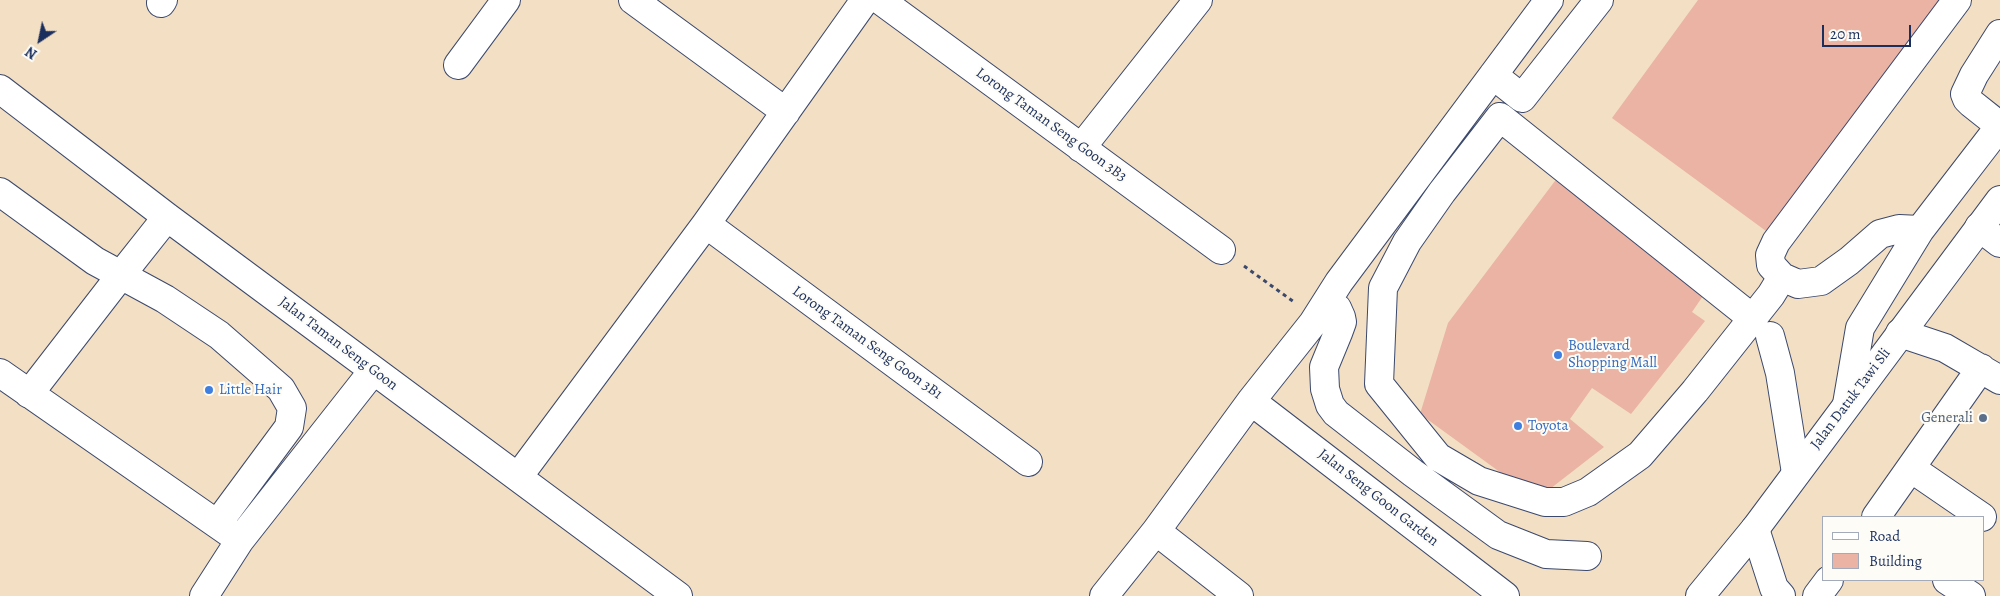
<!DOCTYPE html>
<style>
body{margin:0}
#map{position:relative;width:2000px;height:596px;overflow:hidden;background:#f3dfc3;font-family:Alegreya,serif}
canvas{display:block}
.legend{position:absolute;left:1822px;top:516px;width:162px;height:65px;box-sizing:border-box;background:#fdfcf7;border:1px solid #a3aaba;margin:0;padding:6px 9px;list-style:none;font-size:15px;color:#1b2f5e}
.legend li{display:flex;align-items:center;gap:10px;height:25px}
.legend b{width:25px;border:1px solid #a3aaba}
.north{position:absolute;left:15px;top:15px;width:50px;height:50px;-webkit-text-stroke:4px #fdfcf7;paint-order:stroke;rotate:214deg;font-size:14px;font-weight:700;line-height:20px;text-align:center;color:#1b2f5e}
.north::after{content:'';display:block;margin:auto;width:18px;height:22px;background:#1b2f5e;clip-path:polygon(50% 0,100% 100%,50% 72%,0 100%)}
.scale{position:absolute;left:1822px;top:25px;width:89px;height:22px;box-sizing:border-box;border:2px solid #1b2f5e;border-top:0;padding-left:6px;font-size:15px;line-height:18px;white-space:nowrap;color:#1b2f5e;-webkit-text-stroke:4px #fdfcf7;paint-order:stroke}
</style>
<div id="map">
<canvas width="2000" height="596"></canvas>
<ul class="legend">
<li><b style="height:6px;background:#fff"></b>Road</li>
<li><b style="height:14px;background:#eab3a3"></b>Building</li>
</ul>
<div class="north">N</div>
<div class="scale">20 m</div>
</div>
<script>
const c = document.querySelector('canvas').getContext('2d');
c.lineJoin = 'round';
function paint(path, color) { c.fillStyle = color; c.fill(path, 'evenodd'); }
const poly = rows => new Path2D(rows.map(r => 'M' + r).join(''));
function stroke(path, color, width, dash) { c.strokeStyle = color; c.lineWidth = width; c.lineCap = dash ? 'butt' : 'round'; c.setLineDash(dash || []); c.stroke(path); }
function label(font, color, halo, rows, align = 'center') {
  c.font = font + ' Alegreya,serif'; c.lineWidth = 4; c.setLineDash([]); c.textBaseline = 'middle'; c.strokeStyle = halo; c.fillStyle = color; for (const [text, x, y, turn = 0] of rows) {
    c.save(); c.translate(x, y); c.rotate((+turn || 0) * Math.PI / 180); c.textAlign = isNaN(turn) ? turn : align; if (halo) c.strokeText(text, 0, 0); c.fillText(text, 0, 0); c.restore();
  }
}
paint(poly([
 [1698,0,1940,0,1766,231,1612,118],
 [1561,173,1707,290,1692,312,1705,321,1631,414,1592,388,1570,419,1604,447,1537,499,1420,414,1448,323]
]), '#eab3a3');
const minor = poly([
 [633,0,786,112],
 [880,0,1221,250],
 [161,3,163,0],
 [458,65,506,0],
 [1493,75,1522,98,1599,0],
 [0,89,167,217,678,596],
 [2000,126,1971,103,1967,99,1965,94,1974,75,2000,34],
 [1081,148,1198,0],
 [0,192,95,261,165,299,219,335,281,389,292,408,289,427,218,523],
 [706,224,1028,462],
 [1979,227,2000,243],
 [1920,230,1899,229,1880,234,1849,261,1821,281,1798,284,1782,277,1771,265,1770,255,1776,242,1957,0],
 [1327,302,1337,308,1341,317,1342,322,1338,333,1324,367,1325,389,1330,405,1336,413,1413,473,1498,535,1546,554,1587,556],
 [1752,318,1500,117,1442,192,1407,242,1383,288,1379,384,1438,457,1479,481,1545,502,1564,502,1588,492,1640,455,1695,391,1771,295,1782,277],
 [1900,333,1945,348,2000,380],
 [1770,336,1780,373,1796,473],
 [0,373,240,540],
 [29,394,121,275,167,217],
 [1251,401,1505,596],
 [1847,404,1860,328,1920,230,2000,126],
 [1912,469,1982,517],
 [518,477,706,224,865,0],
 [1876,517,1981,368],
 [1755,529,1774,588,1781,596],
 [1156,531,1239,596],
 [1947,580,1971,596],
 [204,596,240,540,373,371],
 [1104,596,1156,531,1251,401,1313,323,1339,282,1549,0],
 [1817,596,1829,580]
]);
const highway = poly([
 [1700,596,1755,529,2000,200]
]);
stroke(minor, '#3b496d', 30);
stroke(highway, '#3b496d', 30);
stroke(poly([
 [1244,266,1294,302]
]), '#3b496d', 3, [4, 4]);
stroke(minor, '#fff', 28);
stroke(highway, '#fff', 28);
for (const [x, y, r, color] of [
 [1558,355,5,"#3f7fe0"],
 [209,390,5,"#3f7fe0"],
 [1983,418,5,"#5c6f8a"],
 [1518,426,5,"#3f7fe0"]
]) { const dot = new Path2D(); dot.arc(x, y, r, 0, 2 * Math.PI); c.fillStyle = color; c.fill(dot); stroke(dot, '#fdfcf7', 2); }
label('15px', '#1b2f5e', '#fdfcf7', [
 ["Lorong Taman Seng Goon 3B3",1051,125,36],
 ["Lorong Taman Seng Goon 3B1",867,343,36],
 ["Jalan Taman Seng Goon",338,344,37],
 ["Jalan Datuk Tawi Sli",1851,399,-53],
 ["Jalan Seng Goon Garden",1378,498,38]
]);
label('15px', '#366cbe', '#fdfcf7', [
 ["Boulevard",1568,346],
 ["Shopping Mall",1568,363],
 ["Little Hair",219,390],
 ["Toyota",1528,426]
], 'left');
label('15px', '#4e5e75', '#fdfcf7', [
 ["Generali",1973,418]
], 'right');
</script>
